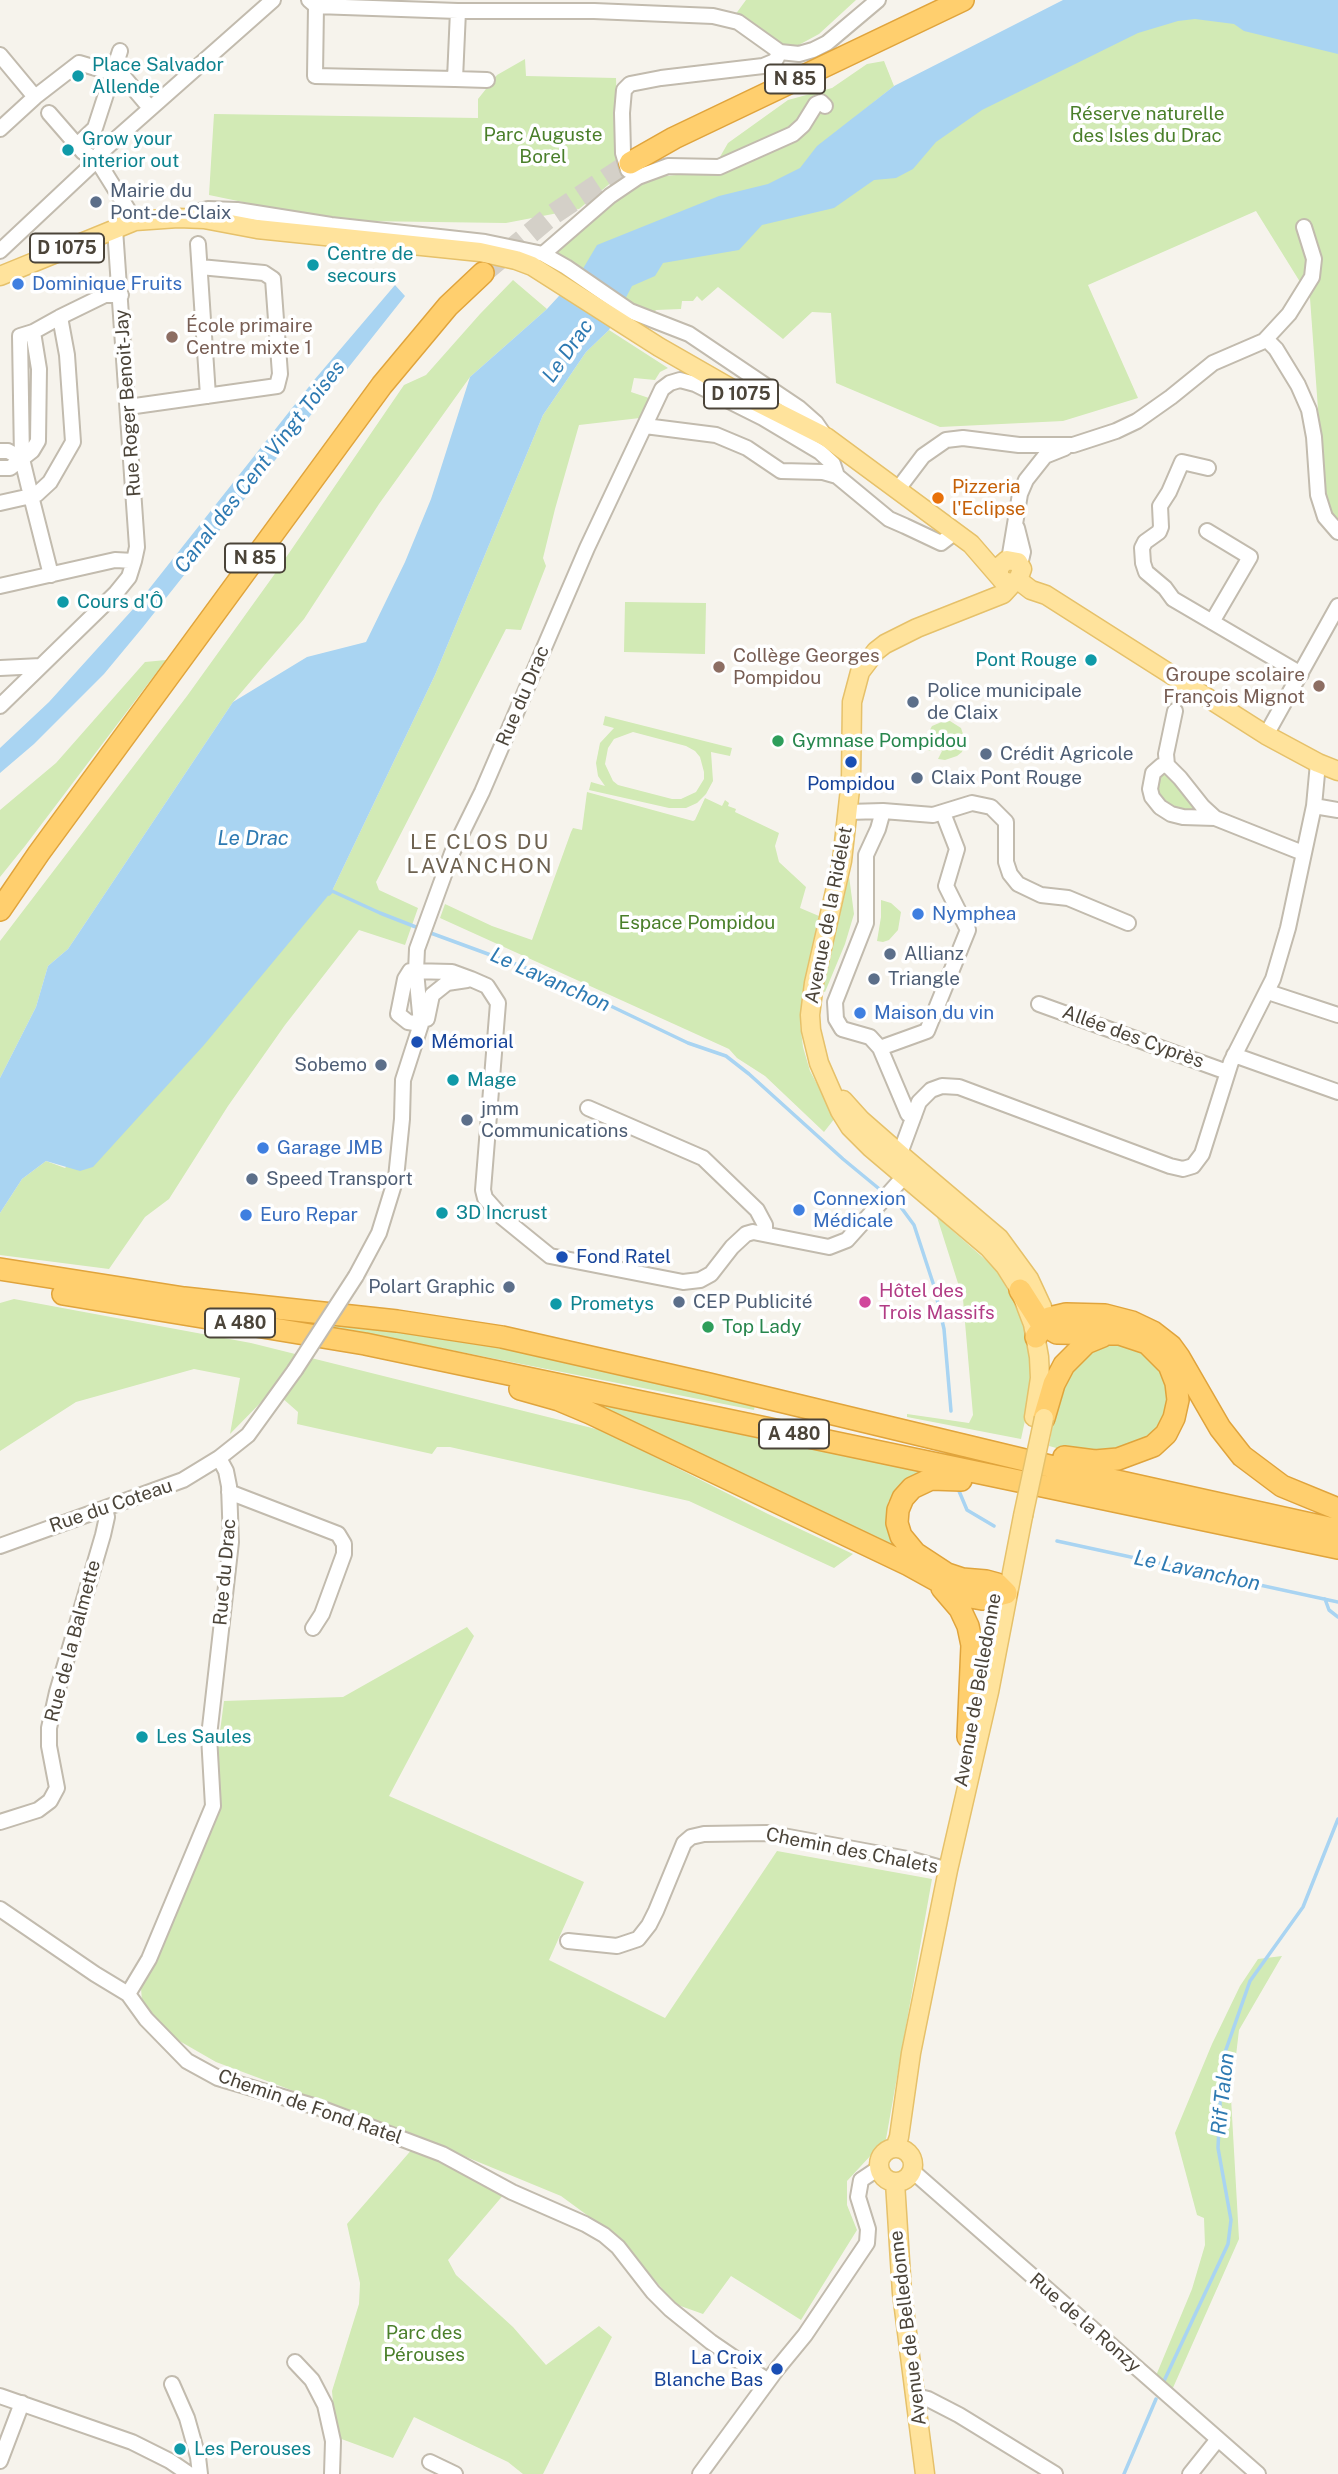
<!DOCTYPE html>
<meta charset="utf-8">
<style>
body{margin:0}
canvas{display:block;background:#f6f3ec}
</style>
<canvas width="1338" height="2474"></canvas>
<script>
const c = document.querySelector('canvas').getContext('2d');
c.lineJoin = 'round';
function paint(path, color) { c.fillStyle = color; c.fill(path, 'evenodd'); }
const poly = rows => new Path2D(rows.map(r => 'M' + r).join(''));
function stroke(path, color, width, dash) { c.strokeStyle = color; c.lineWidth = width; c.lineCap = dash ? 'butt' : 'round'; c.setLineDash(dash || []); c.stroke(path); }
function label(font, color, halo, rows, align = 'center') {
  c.font = font + ' "Public Sans",sans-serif'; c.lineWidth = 7; c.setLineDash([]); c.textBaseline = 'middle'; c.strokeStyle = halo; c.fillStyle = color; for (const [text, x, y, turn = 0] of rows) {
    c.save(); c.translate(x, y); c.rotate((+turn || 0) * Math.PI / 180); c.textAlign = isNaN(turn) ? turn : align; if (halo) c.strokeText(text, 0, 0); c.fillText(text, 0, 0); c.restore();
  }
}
paint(poly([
 [746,0,856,0,819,34,795,47,776,46,735,15],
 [1121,0,1338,0,1338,527,1324,493,1310,298,1256,211,1088,285,1138,398,1063,421,940,427,836,383,831,313,812,312,783,339,718,287,702,301,697,296,693,301,682,301,681,309,656,310,654,313,636,310,557,255,555,249,589,215,646,178,706,172,713,169,728,143,788,100,832,88,867,64,884,61,894,86,855,117],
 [525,59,526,76,616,78,618,140,624,172,579,209,506,223,362,221,286,211,209,195,214,114,478,118,478,99,497,75],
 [513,280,547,309,470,377,379,504,304,619,233,702,68,949,48,966,36,1007,0,1078,0,941,187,696,274,575,404,385,426,375,480,314],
 [609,330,668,368,660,372,655,380,634,378,631,392,649,398,640,418,579,425,555,509,543,558,546,566,521,630,506,629,376,882,379,890,418,908,405,945,359,930,285,1025,228,1106,169,1199,145,1217,109,1269,0,1255,0,1213,22,1179,46,1161,65,1168,332,891,435,675,543,415,586,352],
 [625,602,706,603,705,654,624,652],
 [166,660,25,846,0,877,0,810,56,763,145,662],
 [605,716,732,748,730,756,711,752,713,781,706,794,697,803,686,808,669,808,589,790,591,782,605,786,598,776,596,763,600,743,614,728,603,725],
 [633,732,686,746,695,751,700,757,704,772,704,779,696,792,681,799,672,799,618,785,613,781,605,764,608,748,614,739],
 [944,721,950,721,961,728,965,740,962,752,957,756,945,760,938,759,942,751,939,748,929,751,926,743,926,737,932,726],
 [1163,772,1168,772,1197,808,1196,812,1183,813,1162,805,1154,781],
 [587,792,693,821,695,820,705,798,722,806,725,800,729,803,728,806,736,809,735,812,779,833,775,846,779,862,806,887,800,908,819,916,805,979,800,1023,803,1047,810,1071,835,1118,824,1132,765,1076,737,1058,729,1049,440,918,445,904,492,926,532,940,571,832,573,828,582,830],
 [849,876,854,914,845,944,825,992,822,991],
 [881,900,891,903,901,912,898,930,889,940,883,942,877,941,881,917],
 [937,1217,996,1269,1016,1305,1032,1354,1028,1407,1021,1439,907,1417,907,1414,969,1423,973,1415,963,1299],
 [14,1299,251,1343,604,1431,768,1514,853,1554,834,1568,689,1501,450,1447,437,1447,432,1454,297,1424,298,1412,273,1390,230,1434,240,1378,194,1369,76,1402,0,1451,0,1303],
 [334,1322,448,1334,755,1405,754,1410,400,1340,398,1342,330,1330],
 [1105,1345,1135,1347,1160,1366,1169,1388,1168,1414,1161,1429,1137,1445,1104,1454,1075,1453,1049,1446,1059,1390,1070,1365],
 [591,1401,927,1473,895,1494,888,1502,887,1516,913,1560,589,1407],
 [467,1627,474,1636,389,1796,584,1882,549,1960,665,2018,777,1851,932,1879,886,2139,847,2181,847,2205,857,2230,801,2320,731,2276,703,2314,675,2304,621,2240,561,2196,425,2140,216,2062,169,2035,142,2003,141,1987,211,1829,221,1798,215,1770,224,1701,343,1697],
 [1282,1956,1239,2030,1231,2098,1239,2239,1172,2390,1155,2378,1192,2289,1205,2245,1204,2218,1197,2215,1175,2133,1212,2044,1240,1986,1258,1959],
 [414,2147,505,2193,448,2260,456,2275,513,2327,546,2365,599,2326,612,2337,543,2474,523,2474,508,2462,414,2417,393,2458,336,2437,332,2391,359,2304,360,2283,347,2224]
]), '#d2eab5');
paint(poly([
 [1063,0,1338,0,1338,54,1244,31,1234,24,1195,19,1178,21,1138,33,982,110,936,142,913,169,896,178,874,180,834,208,762,225,739,250,663,263,655,276,632,286,609,330,586,352,543,415,435,675,332,891,204,1045,93,1167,80,1171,46,1161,22,1179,0,1213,0,1078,36,1007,48,966,68,949,233,702,307,657,366,642,405,562,431,499,470,377,547,309,581,272,597,245,719,196,768,184,800,168,817,146,894,86],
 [395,285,405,296,143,627,104,674,34,744,0,773,0,748,49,702,134,608,315,379]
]), '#a9d4f2');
stroke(poly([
 [329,894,332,891,380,913,421,929],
 [428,932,548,976,688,1043,726,1056,749,1074,843,1159,883,1192],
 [889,1197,900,1206,914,1225,934,1286,944,1329,951,1411],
 [959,1491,967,1510,994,1526],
 [1057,1541,1338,1602],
 [1325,1599,1329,1610,1338,1617],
 [1164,2381,1228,2244,1231,2220,1218,2148,1222,2061,1250,1981,1303,1907,1338,1819],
 [1124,2474,1156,2399]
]), '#a9d4f2', 3.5);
stroke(poly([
 [483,273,552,215,630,163]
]), '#d4d0c8', 21, [21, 10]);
const minor = poly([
 [309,0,316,6,458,11,594,11,713,16,738,22,780,52],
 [316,6,315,76,455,79,458,11],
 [780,52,799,54,813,50,827,43,878,0],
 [0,55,35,97],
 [455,79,487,80],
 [49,113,83,152,97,160],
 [0,129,35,97,79,63,123,76,150,108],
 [77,145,95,128,120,51],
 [97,160,135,221],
 [628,170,623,153,622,113,624,90,630,84,661,78,763,66,775,61,780,52],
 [190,219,195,212,208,209,237,210,331,225,485,242,543,254,566,267,630,311,689,334,799,408,816,423,825,436],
 [198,244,208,396],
 [0,251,97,160,99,154,273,0],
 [543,254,610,196,638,177,668,166,719,167,793,134,803,125,816,104,821,102,825,106],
 [60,317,67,355,73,442,50,482,37,494,31,496,22,459,20,336,33,332,60,317,105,295,121,295],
 [1264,341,1269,342,1276,349,1298,385,1309,410,1314,437,1318,495,1325,517,1338,532],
 [128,407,277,386,280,374,273,279,264,273,200,267],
 [645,426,716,435,747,448,781,471,823,472,837,476,889,519,905,526,941,543,954,533],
 [0,451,8,451,22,459],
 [0,468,10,468,32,451,38,441,39,369,33,332],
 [1208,468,1182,462,1169,492,1160,506,1161,527,1159,532,1145,542,1142,548,1143,563,1146,572,1165,588,1173,599,1301,674],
 [898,489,923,456,946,440,963,438,1019,445,1073,445,1116,431,1137,421,1171,397,1213,363,1264,341,1289,314,1312,277,1314,259,1304,227],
 [0,503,31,496,51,575],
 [1017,528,1023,552,1020,565],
 [1207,531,1250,557,1212,622],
 [1009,560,1020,494,1026,480,1045,456,1065,448],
 [0,586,115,560,134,561],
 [0,668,41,666],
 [0,706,116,593,129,577,134,561,137,547,115,229],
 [1266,735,1338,606],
 [1167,765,1166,754,1175,711],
 [1314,806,1338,810],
 [883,811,878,829,866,855,866,923,835,1002,836,1019,842,1029,870,1037,880,1048,908,1114,914,1116],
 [848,812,883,811,933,815,972,803,991,807,1006,822,1006,862,1010,874,1018,884,1041,895,1068,898,1128,923],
 [1215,818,1183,817,1171,814,1160,807,1152,797,1150,789,1153,773,1161,766,1167,765,1180,778,1203,807,1215,818,1303,853],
 [1268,992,1338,1015],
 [1039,1004,1227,1072],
 [427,1019,432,995,447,983,467,980],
 [421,1024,408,1022,398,1014,405,979,410,971,452,972,471,979,487,986,498,1003,483,1190,485,1198,502,1217,550,1256,683,1282,700,1280,711,1274,732,1247,746,1234,753,1232,829,1247,847,1240,900,1181,903,1176,902,1148,919,1102,931,1090,942,1086,959,1087,1170,1166,1183,1169,1193,1166,1202,1154,1231,1062,1273,979,1288,928,1314,806,1318,763],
 [880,1048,927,1031,968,930,946,886,957,849,943,813],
 [1234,1055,1338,1092],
 [588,1108,703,1158,757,1210,765,1225,765,1234],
 [356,1276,379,1233,396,1178,402,1119,403,1080,421,1024,416,971,417,949,452,853,482,792,587,548,662,389,670,383,680,380,695,384,763,418,820,452,833,464,837,476],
 [229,1492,338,1534,344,1544,344,1554,322,1614,313,1628],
 [0,1546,183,1480,219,1458,248,1435,295,1370],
 [0,1822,38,1810,50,1801,57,1788,49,1746,49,1728,57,1692,103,1535,107,1517,105,1509],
 [0,1909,95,1974,128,1994,146,2019,187,2061,218,2078,320,2108,442,2154,512,2192,585,2224,604,2235,618,2247,653,2292,670,2309,711,2342,768,2381],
 [568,1941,617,1946,638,1939,649,1925,656,1911,684,1843,691,1837,704,1834,767,1833,913,1860,948,1870],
 [128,1994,149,1959,213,1806,209,1736,231,1542,229,1486,226,1471,219,1458],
 [911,2173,917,2175,1258,2474],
 [295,2362,312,2380,325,2405,333,2441,332,2474],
 [172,2384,187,2418,198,2457,200,2474],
 [0,2396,132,2442,170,2461,189,2474],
 [916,2396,928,2399,959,2415,1055,2474],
 [0,2461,22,2403],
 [430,2462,455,2474],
 [700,2474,777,2369,805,2335,867,2243,868,2229,858,2197,861,2180,879,2168],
 [1190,2474,1218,2439]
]);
const major = poly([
 [0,276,135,221,178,218,204,219,257,229,480,252,516,260,532,266,659,347,741,394,826,437,971,544,1003,581,1011,583,1018,580,1022,569,1018,562,1007,560,999,567,999,575],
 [1018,580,1031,590,1046,595,1266,735,1318,763,1338,771],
 [1014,582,1003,594,917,628,885,644,876,651,860,672,852,702,851,780,842,861,814,983,810,1015,811,1030,819,1063,840,1111,850,1127,871,1148,989,1248,1005,1266,1020,1290,1033,1324,1039,1357,1040,1378,1034,1417],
 [843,1100,861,1120,901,1155,999,1238,1029,1279,1042,1307,1046,1324],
 [895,2148,899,2137,911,2053,948,1870,989,1692,1023,1516],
 '879 2165a17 17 0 1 1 34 0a17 17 0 1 1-34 0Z',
 [895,2182,902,2293,925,2474]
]);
const highway = poly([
 [630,163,674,138,963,0],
 [0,910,39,853,382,385,448,306,483,273],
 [0,1269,184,1298,397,1321,502,1337,709,1384,1062,1469,1338,1530],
 [1020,1290,1041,1323,1057,1333,1120,1334,1147,1343,1169,1365,1176,1383,1178,1400,1174,1418,1166,1434,1153,1446,1118,1459,1095,1461,1064,1457],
 [63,1294,365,1344,1338,1548],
 [1036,1337,1049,1318,1066,1314,1105,1315,1132,1322,1153,1332,1171,1346,1179,1357,1220,1428,1242,1456,1282,1486,1338,1509],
 [520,1389,559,1400,590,1413,909,1565,965,1596,982,1599,1006,1593],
 [1044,1418,1054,1384,1064,1365,1086,1343,1103,1336],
 [961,1480,931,1479,912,1488,903,1498,898,1510,897,1523,901,1536,915,1553,947,1574,962,1579,986,1581,997,1584,1006,1593],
 [942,1588,960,1609,968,1626,972,1645,968,1737]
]);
stroke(minor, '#c2bbae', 18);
stroke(major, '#e6c16a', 21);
stroke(highway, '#e0a43c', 24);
stroke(minor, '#fff', 14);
stroke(major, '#ffe39c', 18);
stroke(highway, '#ffcf6e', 21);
const minorBridge = poly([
 [295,1370,356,1276]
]);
const majorBridge = poly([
 [1023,1516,1044,1418]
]);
stroke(minorBridge, '#c2bbae', 18, []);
stroke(majorBridge, '#e6c16a', 21, []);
stroke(minorBridge, '#fff', 14);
stroke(majorBridge, '#ffe39c', 18);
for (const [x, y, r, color] of [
 [78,76,7,"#0f9aa8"],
 [68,150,7,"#0f9aa8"],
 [96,202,7,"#5c6f8a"],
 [313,265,7,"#0f9aa8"],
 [18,284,7,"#3f7fe0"],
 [172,337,7,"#8d6e63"],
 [938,498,7,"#e8710a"],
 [63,602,7,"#0f9aa8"],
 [1091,660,7,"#0f9aa8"],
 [719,667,7,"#8d6e63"],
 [1319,686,7,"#8d6e63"],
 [913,702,7,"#5c6f8a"],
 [778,741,7,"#2e9e5b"],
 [986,754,7,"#5c6f8a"],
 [851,762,7,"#1a4fb4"],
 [917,778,7,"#5c6f8a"],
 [918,914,7,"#3f7fe0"],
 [890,954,7,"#5c6f8a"],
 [874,979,7,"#5c6f8a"],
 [860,1013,7,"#3f7fe0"],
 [417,1042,7,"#1a4fb4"],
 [381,1065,7,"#5c6f8a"],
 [453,1080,7,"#0f9aa8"],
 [467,1120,7,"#5c6f8a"],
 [263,1148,7,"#3f7fe0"],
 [252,1179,7,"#5c6f8a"],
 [799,1210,7,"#3f7fe0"],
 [442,1213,7,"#0f9aa8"],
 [246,1215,7,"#3f7fe0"],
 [562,1257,7,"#1a4fb4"],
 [509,1287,7,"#5c6f8a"],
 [679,1302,7,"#5c6f8a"],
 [865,1302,7,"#d1479c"],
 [556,1304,7,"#0f9aa8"],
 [708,1327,7,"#2e9e5b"],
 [142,1737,7,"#0f9aa8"],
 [777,2369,7,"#1a4fb4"],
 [180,2449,7,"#0f9aa8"]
]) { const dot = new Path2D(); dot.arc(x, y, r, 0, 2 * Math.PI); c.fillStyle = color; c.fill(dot); stroke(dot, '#fff', 2.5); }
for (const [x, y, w] of [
 [795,79,60],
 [67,248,74],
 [741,394,74],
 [255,558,60],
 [240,1323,70],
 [794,1434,70]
]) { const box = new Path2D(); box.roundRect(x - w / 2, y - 14.5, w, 29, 5); c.fillStyle = '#fff'; c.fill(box); stroke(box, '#4b4439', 2); }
label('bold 18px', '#4b4439', null, [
 ["N 85",795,79],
 ["D 1075",67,248],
 ["D 1075",741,394],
 ["N 85",255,558],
 ["A 480",240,1323],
 ["A 480",794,1434]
]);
label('19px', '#0d838f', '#fff', [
 ["Place Salvador",92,65],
 ["Allende",92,87],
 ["Grow your",82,139],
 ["interior out",82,161],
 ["Centre de",327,254],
 ["secours",327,276],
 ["Cours d'Ô",77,602],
 ["Pont Rouge",1077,660,"right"],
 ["Mage",467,1080],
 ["3D Incrust",456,1213],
 ["Prometys",570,1304],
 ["Les Saules",156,1737],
 ["Les Perouses",194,2449]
], 'left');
label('19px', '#4a7f2a', '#fff', [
 ["Réserve naturelle",1147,114],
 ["des Isles du Drac",1147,136],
 ["Parc Auguste",543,135],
 ["Borel",543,157],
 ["Espace Pompidou",697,923],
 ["Parc des",424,2333],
 ["Pérouses",424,2355]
]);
label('19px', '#4e5e75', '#fff', [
 ["Mairie du",110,191],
 ["Pont-de-Claix",110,213],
 ["Police municipale",927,691],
 ["de Claix",927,713],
 ["Crédit Agricole",1000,754],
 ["Claix Pont Rouge",931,778],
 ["Allianz",904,954],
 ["Triangle",888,979],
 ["Sobemo",367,1065,"right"],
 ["jmm",481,1109],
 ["Communications",481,1131],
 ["Speed Transport",266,1179],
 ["Polart Graphic",495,1287,"right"],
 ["CEP Publicité",693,1302]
], 'left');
label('19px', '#366cbe', '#fff', [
 ["Dominique Fruits",32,284],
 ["Nymphea",932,914],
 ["Maison du vin",874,1013],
 ["Garage JMB",277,1148],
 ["Connexion",813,1199],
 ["Médicale",813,1221],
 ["Euro Repar",260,1215]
], 'left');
label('19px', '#785e54', '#fff', [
 ["École primaire",186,326],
 ["Centre mixte 1",186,348],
 ["Collège Georges",733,656],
 ["Pompidou",733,678],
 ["Groupe scolaire",1305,675,"right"],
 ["François Mignot",1305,697,"right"]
], 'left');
label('19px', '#4b4439', '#fff', [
 ["Rue Roger Benoit-Jay",128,403,-94],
 ["Rue du Drac",523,696,-67],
 ["Avenue de la Ridelet",829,915,-79],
 ["Allée des Cyprès",1133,1037,20],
 ["Rue du Coteau",111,1506,-19],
 ["Rue du Drac",225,1572,-85],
 ["Rue de la Balmette",73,1641,-75],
 ["Avenue de Belledonne",978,1690,-80],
 ["Chemin des Chalets",852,1851,11],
 ["Chemin de Fond Ratel",310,2107,19],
 ["Rue de la Ronzy",1085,2323,41],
 ["Avenue de Belledonne",908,2328,-97]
]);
label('19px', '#c56008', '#fff', [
 ["Pizzeria",952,487],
 ["l'Eclipse",952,509]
], 'left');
label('19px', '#27864d', '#fff', [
 ["Gymnase Pompidou",792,741],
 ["Top Lady",722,1327]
], 'left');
label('19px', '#164399', '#fff', [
 ["Pompidou",851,784,"center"],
 ["Mémorial",431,1042],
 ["Fond Ratel",576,1257],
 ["La Croix",763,2358,"right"],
 ["Blanche Bas",763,2380,"right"]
], 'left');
label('19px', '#b23c85', '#fff', [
 ["Hôtel des",879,1291],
 ["Trois Massifs",879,1313]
], 'left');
label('italic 21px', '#2e7ab2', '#fff', [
 ["Le Drac",568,351,-55],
 ["Canal des Cent Vingt Toises",260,467,-52],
 ["Le Drac",253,839],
 ["Le Lavanchon",550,980,24],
 ["Le Lavanchon",1197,1571,12],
 ["Rif Talon",1223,2094,-84]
]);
c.letterSpacing = '2px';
label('21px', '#6e6250', '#fff', [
 ["LE CLOS DU",480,843],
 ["LAVANCHON",480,867]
]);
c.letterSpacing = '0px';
</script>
